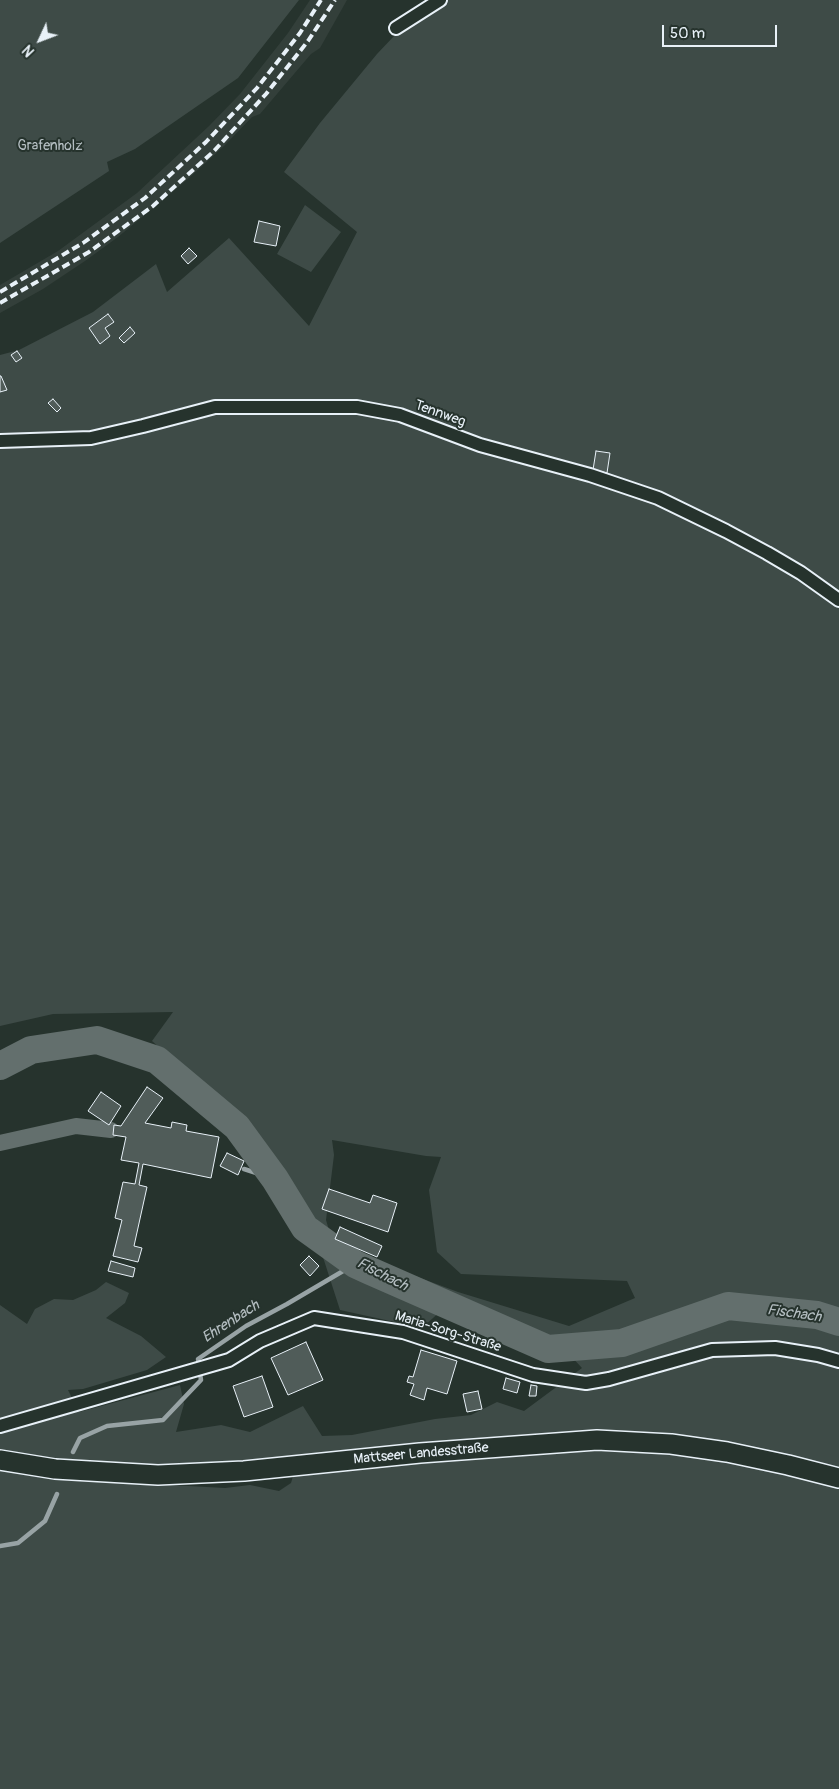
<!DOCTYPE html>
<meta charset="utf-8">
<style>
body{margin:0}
#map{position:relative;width:839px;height:1789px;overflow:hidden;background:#26332d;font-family:Pangolin,sans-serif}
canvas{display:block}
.north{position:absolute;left:15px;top:15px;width:50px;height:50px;-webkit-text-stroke:4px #26332d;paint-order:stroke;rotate:227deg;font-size:14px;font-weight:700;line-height:20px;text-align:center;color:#e8f1f8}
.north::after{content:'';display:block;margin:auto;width:18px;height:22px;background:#e8f1f8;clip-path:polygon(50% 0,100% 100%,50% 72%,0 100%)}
.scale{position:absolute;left:662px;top:25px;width:115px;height:22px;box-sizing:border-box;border:2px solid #e8f1f8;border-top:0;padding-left:6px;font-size:15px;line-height:18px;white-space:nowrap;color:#e8f1f8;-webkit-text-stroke:4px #26332d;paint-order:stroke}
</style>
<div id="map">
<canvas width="839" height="1789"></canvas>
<div class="north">N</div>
<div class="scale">50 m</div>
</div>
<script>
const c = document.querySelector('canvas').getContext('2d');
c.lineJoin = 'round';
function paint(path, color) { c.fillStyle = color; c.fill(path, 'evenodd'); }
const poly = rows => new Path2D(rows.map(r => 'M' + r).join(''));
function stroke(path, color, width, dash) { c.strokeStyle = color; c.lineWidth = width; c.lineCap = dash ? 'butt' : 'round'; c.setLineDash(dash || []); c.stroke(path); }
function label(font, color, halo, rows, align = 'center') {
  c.font = font + ' Pangolin,sans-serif'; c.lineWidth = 4; c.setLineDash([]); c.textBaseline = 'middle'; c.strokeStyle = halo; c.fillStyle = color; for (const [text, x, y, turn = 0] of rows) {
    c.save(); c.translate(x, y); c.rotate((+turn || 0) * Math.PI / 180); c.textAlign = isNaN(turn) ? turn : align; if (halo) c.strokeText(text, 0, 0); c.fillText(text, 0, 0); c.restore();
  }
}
paint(poly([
 [310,0,347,0,320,48,311,54,260,114,252,117,224,146,189,178,118,237,85,261,43,289,0,313,0,285,58,251,137,193,209,126,240,94,288,33]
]), '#333f3a');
paint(poly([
 [0,0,299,0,238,78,135,149,107,162,109,171,0,243],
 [447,0,839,0,839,1789,0,1789,0,1470,43,1478,225,1488,250,1485,279,1491,291,1483,299,1456,230,1465,124,1466,69,1462,0,1452,0,1305,27,1324,35,1309,54,1299,73,1300,96,1290,106,1282,129,1293,125,1303,106,1318,141,1336,166,1357,147,1370,83,1389,68,1390,79,1412,180,1385,184,1404,176,1432,221,1425,250,1432,303,1406,322,1436,352,1435,435,1419,471,1415,497,1402,524,1411,582,1368,553,1337,455,1298,422,1328,340,1310,312,1223,265,1144,152,1041,173,1012,53,1014,0,1026,0,355,19,350,93,312,156,264,167,292,229,238,309,326,357,232,284,172,320,123,377,54,395,35],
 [332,1140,426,1156,441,1157,429,1190,437,1252,461,1274,627,1281,635,1298,569,1326,458,1292,356,1254,332,1240,326,1220,334,1155],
 [305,205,341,232,311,272,277,254]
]), '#3e4b47');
stroke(poly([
 [244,1169,275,1179],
 [73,1452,80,1438,107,1426,163,1420,201,1380,198,1359,246,1326,287,1304,355,1264],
 [0,1546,18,1543,45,1521,57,1494]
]), '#98a3a5', 4.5);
stroke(poly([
 [0,1143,76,1126,111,1130]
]), '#636f6d', 16);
stroke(poly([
 [0,1066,31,1050,97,1040,157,1060,237,1127,275,1179,305,1228,355,1264,368,1270,548,1349,622,1343,728,1306,817,1315,839,1322]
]), '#636f6d', 28);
const building = poly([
 [259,221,280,226,276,246,254,242,259,221],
 [189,248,197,256,188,264,181,256,189,248],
 [108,314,114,322,105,328,110,336,100,344,89,328,108,314],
 [130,327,135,333,124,343,119,338,130,327],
 [17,351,22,358,16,362,11,355,17,351],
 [0,376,1,376,7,390,0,392,0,376],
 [53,399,61,408,57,412,48,403,53,399],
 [596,451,610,453,607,473,593,470,596,451],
 [147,1087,163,1098,145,1123,171,1128,172,1122,187,1125,186,1131,219,1137,211,1178,143,1164,139,1185,147,1187,134,1246,142,1248,138,1262,113,1256,122,1220,115,1218,123,1182,135,1184,139,1163,121,1160,126,1137,113,1135,114,1125,121,1126,147,1087],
 [101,1092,121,1106,109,1125,88,1111,101,1092],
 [227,1153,244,1161,238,1175,220,1166,227,1153],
 [329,1189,370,1203,373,1195,397,1203,388,1232,322,1209,329,1189],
 [340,1227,382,1246,377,1257,335,1239,340,1227],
 [309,1256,319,1266,310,1276,300,1265,309,1256],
 [111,1261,135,1268,133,1277,108,1271,111,1261],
 [306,1342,323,1380,288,1395,271,1358,306,1342],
 [421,1350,457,1361,447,1394,427,1388,424,1400,410,1395,414,1384,407,1382,409,1376,413,1377,421,1350],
 [262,1376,273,1407,244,1417,233,1386,262,1376],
 [506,1378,520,1382,517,1393,503,1389,506,1378],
 [531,1385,537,1386,536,1396,529,1396,531,1385],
 [478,1391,482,1409,467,1412,463,1394,478,1391]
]);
paint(building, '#505c59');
stroke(building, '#e8f1f8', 1);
const minor = poly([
 [396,28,440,0],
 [0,441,91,438,143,426,215,407,357,407,400,415,480,445,590,475,658,498,726,531,767,553,801,573,839,600],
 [0,1426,229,1360,260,1341,314,1318,403,1332,533,1375,586,1383,609,1379,712,1350,775,1348,818,1355,839,1361]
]);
const secondary = poly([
 [0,1460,55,1469,158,1475,244,1471,420,1453,597,1440,671,1444,727,1452,788,1465,839,1478]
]);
stroke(minor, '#e8f1f8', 16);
stroke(secondary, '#e8f1f8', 22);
stroke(minor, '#26332d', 12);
stroke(secondary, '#26332d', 19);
stroke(poly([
 [0,292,83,243,145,198,206,142,257,88,300,33,321,0],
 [0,303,89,252,153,206,214,151,266,94,308,41,335,0]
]), '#e8f1f8', 4, [8, 4]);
label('14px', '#b5bfc3', '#26332d', [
 ["Grafenholz",50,146]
]);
label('14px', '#e8f1f8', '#26332d', [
 ["Tennweg",440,414,20],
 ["Maria-Sorg-Straße",448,1332,17],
 ["Mattseer Landesstraße",421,1454,-5]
]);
label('italic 15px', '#b3bdc0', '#26332d', [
 ["Fischach",382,1275,27],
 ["Fischach",794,1314,8],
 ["Ehrenbach",231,1322,-33]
]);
</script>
